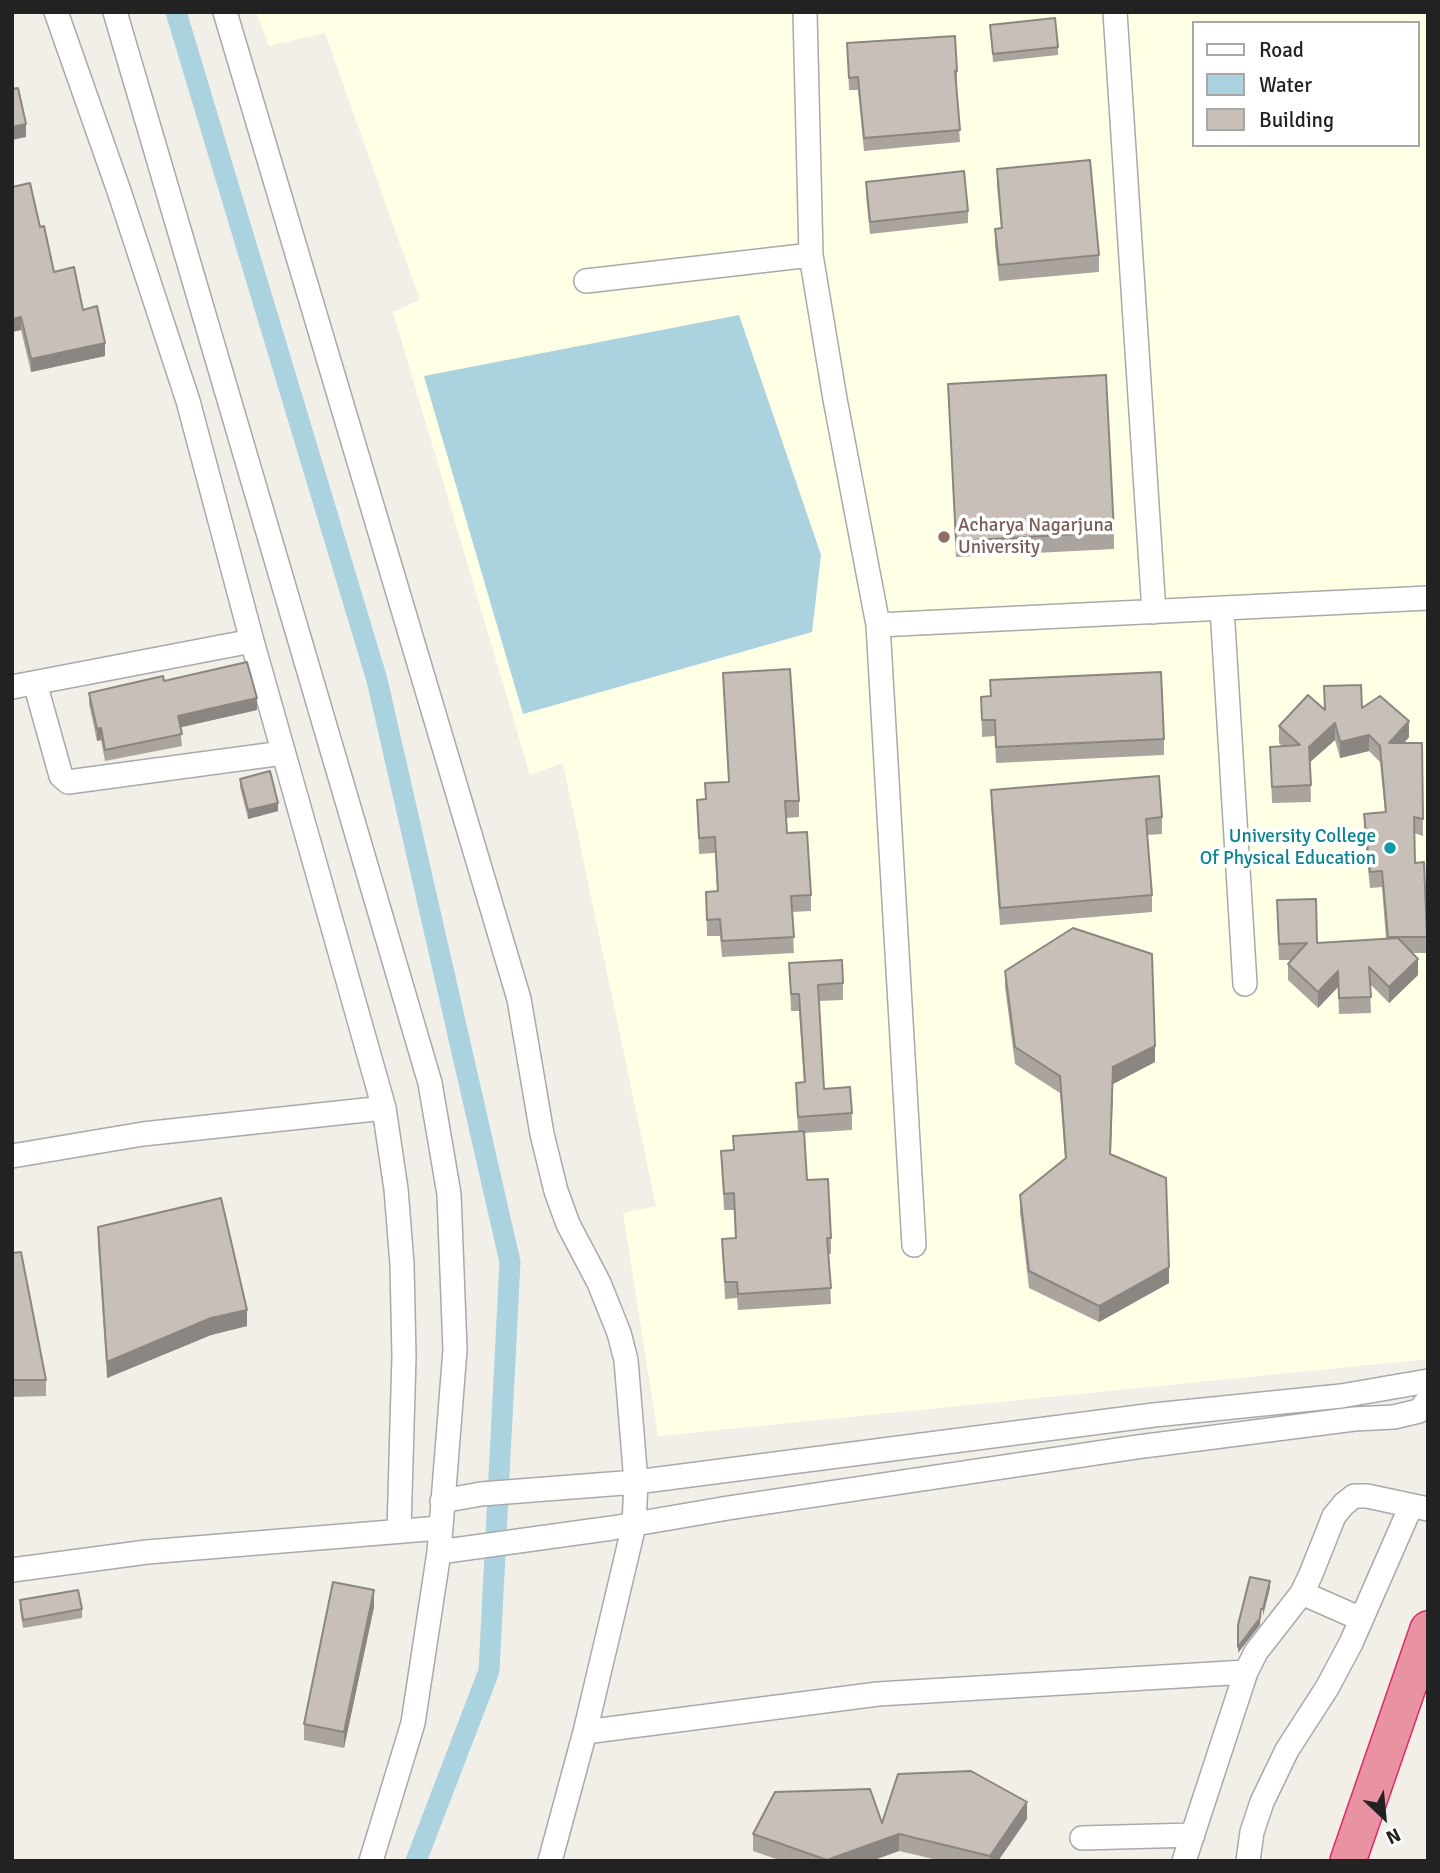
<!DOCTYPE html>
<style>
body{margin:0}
#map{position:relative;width:1440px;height:1873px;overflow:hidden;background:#f2efe9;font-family:Signika,sans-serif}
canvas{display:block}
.frame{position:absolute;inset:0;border:14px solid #222;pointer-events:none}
.legend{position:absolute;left:1192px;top:21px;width:228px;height:126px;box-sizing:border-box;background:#fff;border:2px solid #a7a7a7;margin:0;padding:9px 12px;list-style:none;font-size:21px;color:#222}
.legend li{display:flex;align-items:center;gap:14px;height:35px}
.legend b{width:35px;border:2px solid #a7a7a7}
.north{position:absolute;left:1349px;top:1782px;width:70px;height:70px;-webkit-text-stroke:5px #fff;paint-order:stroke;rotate:154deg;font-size:19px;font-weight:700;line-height:28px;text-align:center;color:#222}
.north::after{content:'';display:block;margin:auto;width:24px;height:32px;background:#222;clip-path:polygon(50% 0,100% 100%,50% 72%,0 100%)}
</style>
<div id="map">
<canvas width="1440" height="1873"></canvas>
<div class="frame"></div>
<ul class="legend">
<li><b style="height:9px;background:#fff"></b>Road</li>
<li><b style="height:19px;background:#aad3df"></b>Water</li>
<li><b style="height:19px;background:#c7bfb8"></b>Building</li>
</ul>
<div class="north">N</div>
</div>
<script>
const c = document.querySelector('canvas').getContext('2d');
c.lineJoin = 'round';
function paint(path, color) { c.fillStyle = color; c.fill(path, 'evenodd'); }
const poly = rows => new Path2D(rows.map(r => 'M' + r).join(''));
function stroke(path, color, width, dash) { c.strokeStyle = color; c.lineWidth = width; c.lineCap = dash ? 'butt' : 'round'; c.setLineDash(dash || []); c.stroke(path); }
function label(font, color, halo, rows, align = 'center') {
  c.font = font + ' Signika,sans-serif'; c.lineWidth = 7; c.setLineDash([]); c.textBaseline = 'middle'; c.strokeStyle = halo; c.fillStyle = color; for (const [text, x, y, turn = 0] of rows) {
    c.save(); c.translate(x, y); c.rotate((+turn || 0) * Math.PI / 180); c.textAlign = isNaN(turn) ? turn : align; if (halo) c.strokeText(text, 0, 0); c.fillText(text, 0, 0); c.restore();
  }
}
paint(poly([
 [256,12,1428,12,1428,1359,658,1436,623,1213,656,1206,563,763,530,775,393,312,420,300,325,33,269,46],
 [1193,23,1417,23,1417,145,1193,145]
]), '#ffffe5');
paint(poly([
 [739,315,821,555,812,632,523,714,424,376]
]), '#aad3df');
stroke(poly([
 [176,12,377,680,510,1262,489,1671,416,1861]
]), '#aad3df', 21);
const minor = poly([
 [56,12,119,191,188,401,252,641,384,1108,396,1189,402,1264,404,1356,399,1531],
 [115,12,430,1083,449,1194,455,1350,439,1552,413,1723,371,1861],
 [225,12,519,999,542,1134,556,1191,568,1224,599,1283,619,1333,626,1360,636,1482,634,1525,585,1732,550,1861],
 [805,12,811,255,835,399,878,625,914,1245],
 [1115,12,1154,612],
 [586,281,811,255],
 [1222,608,1245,984],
 [878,625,1428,598],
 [35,683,61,776,68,782,283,753],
 [12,687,252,641],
 [12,1156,143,1134,384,1108],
 [442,1501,481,1494,636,1482,1154,1415,1341,1396,1428,1381],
 [439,1552,612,1528,728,1508,1137,1447,1354,1419,1394,1417,1419,1411,1428,1400],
 [12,1570,147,1552,440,1528],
 [1302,1593,1361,1619],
 [585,1732,878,1694,1246,1672],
 [1082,1838,1193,1835],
 [1184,1861,1246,1672,1256,1652,1302,1593,1311,1574,1334,1516,1344,1504,1354,1496,1367,1496,1428,1509],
 [1248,1861,1252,1832,1262,1802,1287,1750,1327,1688,1351,1643,1411,1506]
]);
const highway = poly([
 [1348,1861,1428,1629]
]);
stroke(minor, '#a9a9a9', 26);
stroke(highway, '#dc2a67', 38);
stroke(minor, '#fff', 23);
stroke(highway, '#e892a2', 35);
paint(poly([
 [840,12,862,12,840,14],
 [990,25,1058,47,1058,55,993,62],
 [847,43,957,71,957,83,956,83,960,142,864,151,858,90,849,90],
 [997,169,1099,255,1099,272,999,281,995,245,995,229,1001,228,997,186],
 [866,182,968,211,968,223,870,234,866,195],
 [40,227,54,272,83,310,105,356,31,372,21,330,12,332],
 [948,384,1114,532,1114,549,956,557],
 [723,673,799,801,799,817,786,818,787,833,811,895,811,911,792,912,794,953,722,957,720,936,707,936,706,892,717,891,715,853,699,854,697,800,705,800,705,783,729,782],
 [990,680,1164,739,1164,755,996,763,995,736,982,737,981,697,990,696],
 [164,681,257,710,180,727,182,746,105,761,101,740,97,741,89,704,89,693],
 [1324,686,1409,737,1404,743,1422,743,1423,836,1414,833,1415,863,1427,937,1427,953,1413,953,1418,975,1389,1003,1370,984,1371,1013,1339,1014,1338,987,1318,1008,1288,980,1288,964,1292,960,1279,960,1277,917,1317,943,1386,939,1382,887,1370,888,1364,830,1364,814,1385,812,1380,762,1369,751,1340,758,1335,740,1310,762,1311,802,1272,803,1270,747,1282,746,1279,743,1279,726,1324,710],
 [240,779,278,811,248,819,240,787],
 [991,790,1162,817,1162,834,1147,835,1152,895,1152,912,1000,925,991,806],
 [789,963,843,983,843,1000,819,1001,824,1089,852,1113,852,1130,804,1133,807,1180,831,1238,831,1254,829,1254,831,1304,738,1310,737,1298,725,1299,722,1239,735,1238,734,1210,724,1210,721,1151,733,1150,733,1136,798,1132,796,1083,804,1082,799,1011,791,1011],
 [1005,971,1155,1062,1113,1084,1111,1154,1169,1283,1099,1322,1029,1288,1020,1212,1020,1195,1065,1159,1060,1093,1015,1064,1005,987],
 [98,1227,247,1326,211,1335,107,1378,98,1244],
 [12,1253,46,1380,46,1396,12,1397],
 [20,1600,82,1609,82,1618,23,1628,20,1609],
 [374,1607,344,1748,304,1740,304,1724],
 [1027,1819,998,1861,942,1861,899,1851,871,1861,782,1861,753,1851,753,1834,882,1823]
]), '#aba49e');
paint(poly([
 [26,124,26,137,12,140,12,127],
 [21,317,21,330,12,332,12,319],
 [105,343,105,356,31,372,31,359],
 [257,698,257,710,178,728,178,716],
 [1409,721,1409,737,1389,760,1389,743],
 [1335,723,1335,740,1309,763,1309,747],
 [101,728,101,740,97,741,97,729],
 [1369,735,1369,751,1340,758,1340,742],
 [278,803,278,811,248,819,248,810],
 [1418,959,1418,975,1389,1003,1389,987],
 [1338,971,1338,987,1318,1008,1318,992],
 [1155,1046,1155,1062,1113,1084,1110,1170,1113,1067],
 [1169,1267,1169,1283,1099,1322,1099,1306],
 [247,1310,247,1326,211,1335,107,1378,107,1362,211,1318],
 [1270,1581,1270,1588,1263,1616,1263,1609],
 [374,1590,374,1607,344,1748,344,1732],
 [1261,1609,1260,1625,1238,1653,1238,1647],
 [1027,1802,1027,1819,998,1861,990,1861,990,1856],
 [899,1834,899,1851,871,1861,827,1861]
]), '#8b8681');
const building = poly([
 [1055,18,1058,47,993,54,990,25,1055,18],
 [955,36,957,71,955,71,960,130,864,138,858,77,849,78,847,43,955,36],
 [18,88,26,124,12,127,12,89,18,88],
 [1090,160,1099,255,999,265,995,229,1002,228,997,169,1090,160],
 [964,171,968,211,870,222,866,182,964,171],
 [30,183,40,227,44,226,54,272,74,267,83,310,97,306,105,343,31,359,21,317,12,319,12,187,30,183],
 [1106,375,1114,532,956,541,948,384,1106,375],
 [247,662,257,698,178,716,182,734,105,750,101,728,97,729,89,693,163,676,164,681,247,662],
 [790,669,799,801,785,801,787,833,807,832,811,895,791,896,794,937,722,941,720,919,707,920,706,892,718,891,715,837,699,838,697,800,706,799,705,783,729,782,723,673,790,669],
 [1161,672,1164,739,996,747,995,720,982,720,981,697,991,696,990,680,1161,672],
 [1361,685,1362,708,1380,696,1409,721,1389,743,1422,743,1423,819,1414,817,1415,863,1424,862,1427,937,1388,937,1382,871,1370,872,1364,814,1386,812,1380,746,1369,735,1340,742,1335,723,1309,747,1311,785,1272,787,1270,747,1300,745,1279,726,1308,695,1325,710,1324,686,1361,685],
 [270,771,278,803,248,810,240,779,270,771],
 [1159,776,1162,817,1146,819,1152,895,1000,908,991,790,1159,776],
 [1316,899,1317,943,1398,938,1418,959,1389,987,1369,967,1371,997,1339,998,1338,971,1318,992,1288,964,1307,943,1279,944,1277,900,1316,899],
 [1073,928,1152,954,1155,1046,1113,1067,1110,1154,1166,1178,1169,1267,1099,1306,1029,1271,1020,1195,1066,1158,1060,1076,1015,1047,1005,971,1073,928],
 [842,960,843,983,818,985,824,1089,850,1087,852,1113,798,1117,796,1083,805,1082,799,994,791,994,789,963,842,960],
 [804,1131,807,1180,828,1179,831,1238,827,1238,831,1288,738,1294,737,1282,725,1282,722,1239,736,1238,734,1193,724,1194,721,1151,734,1150,733,1136,804,1131],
 [221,1198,247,1310,211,1318,107,1362,98,1227,221,1198],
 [21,1252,46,1380,12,1380,12,1253,21,1252],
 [1250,1577,1270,1581,1263,1609,1261,1609,1260,1618,1238,1647,1238,1625,1250,1577],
 [333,1582,374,1590,344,1732,304,1724,333,1582],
 [78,1590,82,1609,23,1620,20,1600,78,1590],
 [971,1771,1027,1802,990,1856,899,1834,827,1860,753,1834,775,1792,870,1789,882,1823,898,1774,971,1771]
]);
paint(building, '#c7bfb8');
stroke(building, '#8b8681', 2);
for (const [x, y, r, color] of [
 [944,537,7,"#8d6e63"],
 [1390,848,7,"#0f9aa8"]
]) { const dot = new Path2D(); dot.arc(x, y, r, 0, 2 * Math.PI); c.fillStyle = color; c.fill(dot); stroke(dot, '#fff', 2.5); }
label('19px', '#785e54', '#fff', [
 ["Acharya Nagarjuna",958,526],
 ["University",958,548]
], 'left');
label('19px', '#0d838f', '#fff', [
 ["University College",1376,837],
 ["Of Physical Education",1376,859]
], 'right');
</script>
